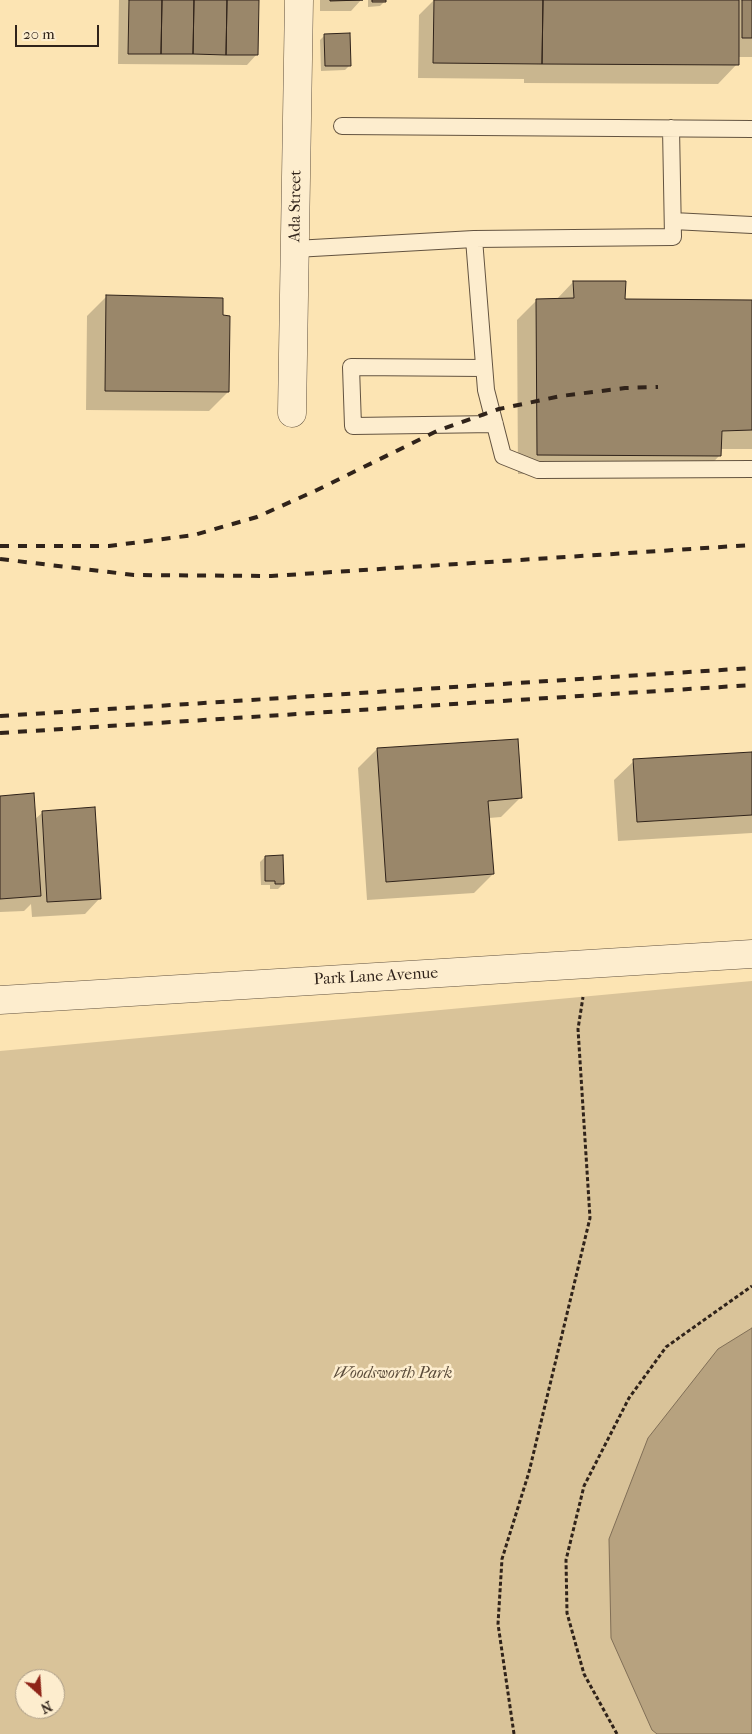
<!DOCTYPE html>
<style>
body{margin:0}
#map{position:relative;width:752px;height:1734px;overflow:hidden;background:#fce4b3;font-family:"IM FELL French Canon",serif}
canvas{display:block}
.north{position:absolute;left:15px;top:1669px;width:50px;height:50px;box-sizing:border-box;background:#fdedce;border:1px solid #ab9c86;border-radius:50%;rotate:154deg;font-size:14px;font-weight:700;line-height:20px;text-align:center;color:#30231a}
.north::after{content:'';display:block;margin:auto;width:18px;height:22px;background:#8f2418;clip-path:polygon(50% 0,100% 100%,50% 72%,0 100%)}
.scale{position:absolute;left:15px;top:25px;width:84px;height:22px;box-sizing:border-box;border:2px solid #30231a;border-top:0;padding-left:6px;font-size:15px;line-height:18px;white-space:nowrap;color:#30231a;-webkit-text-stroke:4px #fdedce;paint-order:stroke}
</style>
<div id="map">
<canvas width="752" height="1734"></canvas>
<div class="north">N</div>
<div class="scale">20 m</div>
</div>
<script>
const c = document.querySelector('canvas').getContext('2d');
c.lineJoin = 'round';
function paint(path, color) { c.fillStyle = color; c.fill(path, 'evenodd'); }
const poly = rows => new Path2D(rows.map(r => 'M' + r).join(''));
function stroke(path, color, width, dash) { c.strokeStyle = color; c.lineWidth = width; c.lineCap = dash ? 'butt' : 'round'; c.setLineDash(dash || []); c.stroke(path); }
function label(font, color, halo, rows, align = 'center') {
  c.font = font + ' "IM FELL French Canon",serif'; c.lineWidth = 5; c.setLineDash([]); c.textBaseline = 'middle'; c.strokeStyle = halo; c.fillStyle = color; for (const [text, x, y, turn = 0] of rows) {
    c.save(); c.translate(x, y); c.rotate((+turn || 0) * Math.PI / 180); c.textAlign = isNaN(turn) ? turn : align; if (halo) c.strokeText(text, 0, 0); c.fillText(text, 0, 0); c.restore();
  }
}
paint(poly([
 [752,981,752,1734,0,1734,0,1051],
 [25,1679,55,1679,55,1709,25,1709]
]), '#d9c399');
const water = poly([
 [752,1328,752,1734,657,1734,652,1730,611,1638,609,1539,648,1438,718,1349,752,1328]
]);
paint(water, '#b7a27f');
stroke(water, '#816f57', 1);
paint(poly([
 [119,0,258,0,257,54,247,65,118,64],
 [320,0,361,0,351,11,320,11],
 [368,0,385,0,385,1,380,6,368,7],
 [434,0,752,0,752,57,737,57,737,64,718,84,524,83,524,79,418,78,419,15],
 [325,35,350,65,345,70,321,71,320,40],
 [573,282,624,301,752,302,752,449,720,449,720,455,701,475,518,474,517,320,537,300,556,300],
 [106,297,228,392,209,411,86,410,87,316],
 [377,749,521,797,501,817,489,818,493,874,474,893,367,900,358,768],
 [752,753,752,833,618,841,614,780,634,761],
 [0,797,34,820,43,812,100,898,85,914,32,917,31,904,24,911,0,912],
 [265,857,283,884,278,889,270,889,270,885,261,885,260,862]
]), '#0003');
const building = poly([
 [129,0,162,0,161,54,128,54,129,0],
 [162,0,194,0,193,54,161,54,162,0],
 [194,0,227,0,226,55,193,54,194,0],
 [227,0,259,0,258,55,226,55,227,0],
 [330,0,363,0,330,1,330,0],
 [372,0,386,0,386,2,372,2,372,0],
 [434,0,543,0,542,64,433,63,434,0],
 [543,0,739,0,739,65,542,64,543,0],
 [742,0,752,0,752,38,742,38,742,0],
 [350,33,351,66,325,66,324,34,350,33],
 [573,281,626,281,625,299,752,300,752,430,722,431,721,456,537,455,536,299,574,298,573,281],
 [106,295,223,298,223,315,230,316,229,392,105,391,106,295],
 [518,739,522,798,488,801,494,874,386,882,377,748,518,739],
 [752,752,752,815,637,822,633,759,752,752],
 [34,793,41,896,0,899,0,796,34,793],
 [95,807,101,899,47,902,42,811,95,807],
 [283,855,284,884,275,884,275,881,265,881,265,856,283,855]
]);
paint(building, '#9a876a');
stroke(building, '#30231a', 1);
const service = poly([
 [342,126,752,129],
 [673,221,752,225],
 [474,239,673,237,671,128],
 [295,249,474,239,486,390,503,456,538,470,752,469],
 [484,368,351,367,353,426,495,424]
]);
const minor = poly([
 [292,413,299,0],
 [0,1000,752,954]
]);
stroke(service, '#635340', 18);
stroke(minor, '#635340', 29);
stroke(poly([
 [514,1734,498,1624,502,1559,529,1472,590,1218,578,1029,583,997],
 [617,1734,584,1674,567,1613,566,1560,584,1486,629,1398,666,1347,752,1286]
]), '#30231a', 3, [4, 2.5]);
stroke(service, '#fdedce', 16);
stroke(minor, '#fdedce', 28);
stroke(poly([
 [0,546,109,546,194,535,257,517,317,490,437,431,499,409,561,396,625,388,658,387],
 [0,559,134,575,271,576,752,545],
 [0,716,752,668],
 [0,733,752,685]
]), '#30231a', 4, [9, 9]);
label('16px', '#30231a', '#fdedce', [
 ["Ada Street",296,206,-89],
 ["Park Lane Avenue",376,977,-3]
]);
label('italic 16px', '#5a4b3a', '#fdedce', [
 ["Woodsworth Park",393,1374]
]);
</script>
